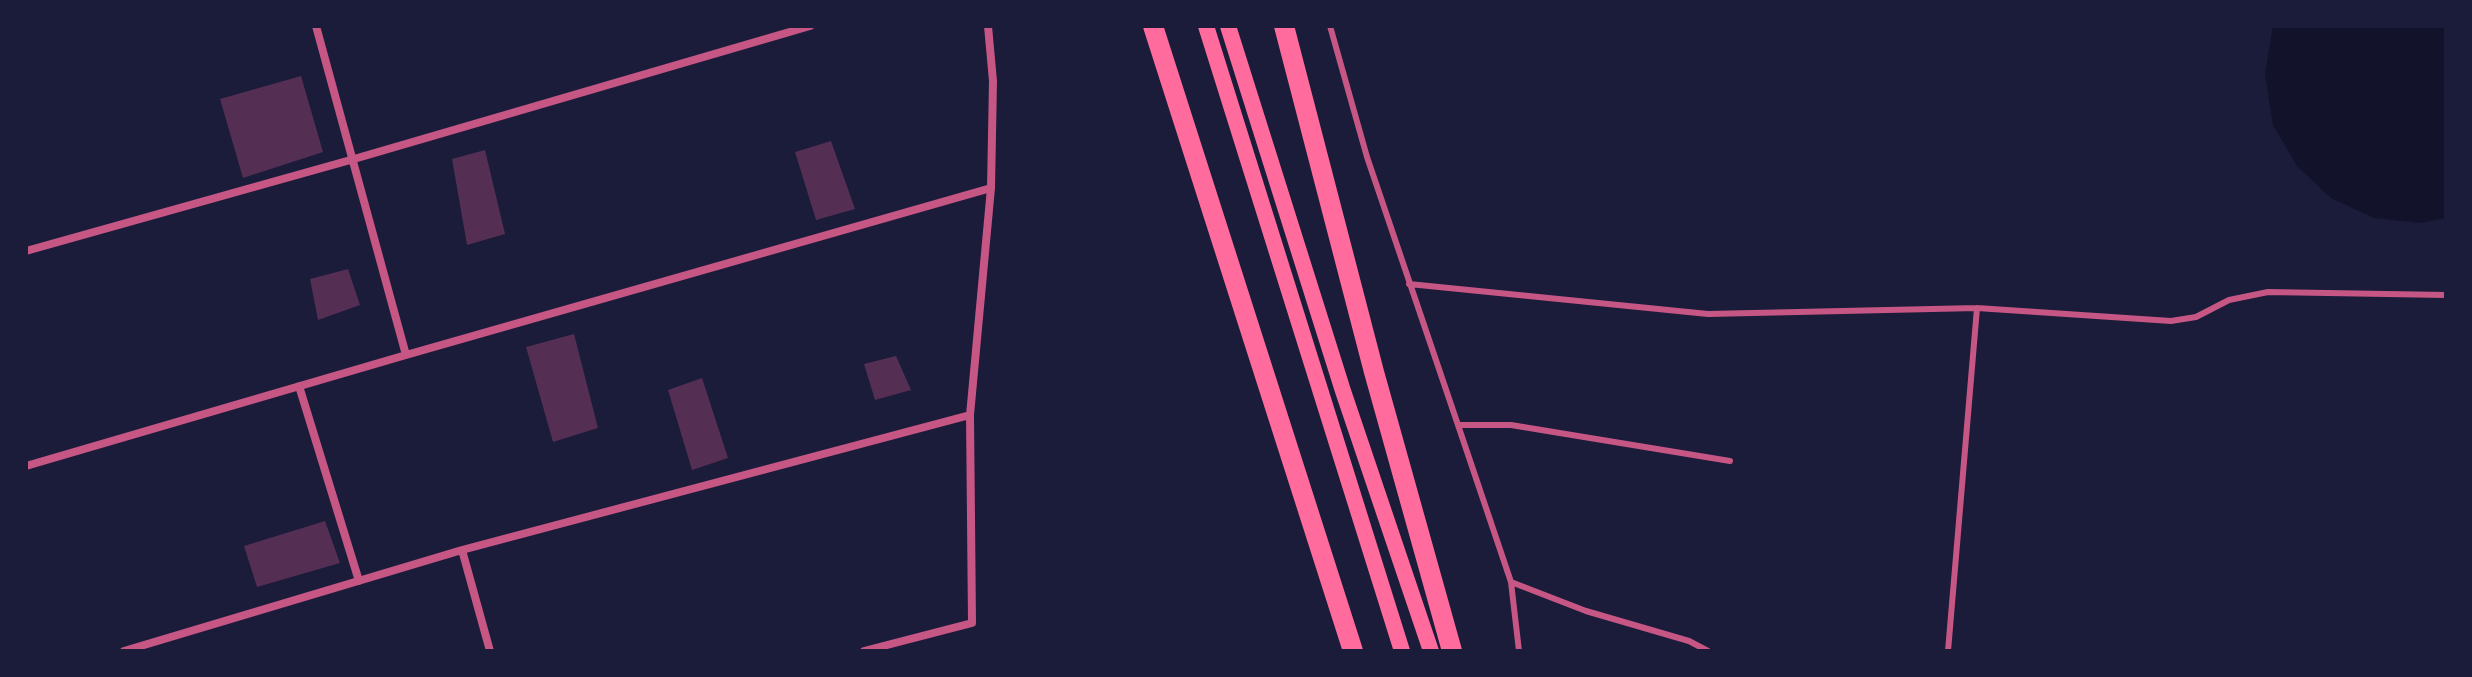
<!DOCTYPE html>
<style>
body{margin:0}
#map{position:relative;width:2472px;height:677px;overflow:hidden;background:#1b1b3a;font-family:"Asap Condensed",sans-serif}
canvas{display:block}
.frame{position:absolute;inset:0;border:28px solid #1b1b3a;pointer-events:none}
</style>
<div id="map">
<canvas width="2472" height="677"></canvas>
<div class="frame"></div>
</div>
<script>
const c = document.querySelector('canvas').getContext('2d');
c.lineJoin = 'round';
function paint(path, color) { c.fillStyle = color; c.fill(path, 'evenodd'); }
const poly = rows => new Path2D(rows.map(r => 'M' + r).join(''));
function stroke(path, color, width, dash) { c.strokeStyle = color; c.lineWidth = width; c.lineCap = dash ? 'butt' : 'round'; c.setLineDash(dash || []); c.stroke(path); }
paint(poly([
 [2273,26,2446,26,2446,218,2421,223,2374,218,2331,198,2297,166,2273,125,2265,74]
]), '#12122b');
paint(poly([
 [301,76,323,152,243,178,220,99],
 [831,141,855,209,816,220,795,152],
 [485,150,505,234,467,245,452,159],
 [348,269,360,305,318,320,310,279],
 [574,334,598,428,553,442,526,347],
 [896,356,911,390,875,400,864,364],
 [702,378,728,458,692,470,668,390],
 [325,521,340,563,257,587,244,546]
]), '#542f53');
stroke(poly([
 [1330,26,1367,157,1458,425,1511,425,1730,461],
 [1409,284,1708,314,1977,308,2171,321,2196,317,2229,300,2268,292,2446,295],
 [1458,425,1511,582,1519,651],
 [1511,582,1586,611,1689,641,1708,651],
 [1948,651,1977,308]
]), '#c65784', 6);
stroke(poly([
 [316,26,406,355],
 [26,251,354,159,810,26],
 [299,386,359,581],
 [26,466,406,355,991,188],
 [462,550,490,651],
 [124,651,462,550,970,415],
 [864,651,972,623,970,415,991,188,993,81,988,26]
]), '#c65784', 8);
stroke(poly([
 [1206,26,1402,651],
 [1228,26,1343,391,1431,651]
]), '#ff6b9d', 16);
stroke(poly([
 [1153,26,1353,651],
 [1284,26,1374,372,1452,651]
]), '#ff6b9d', 20);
</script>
